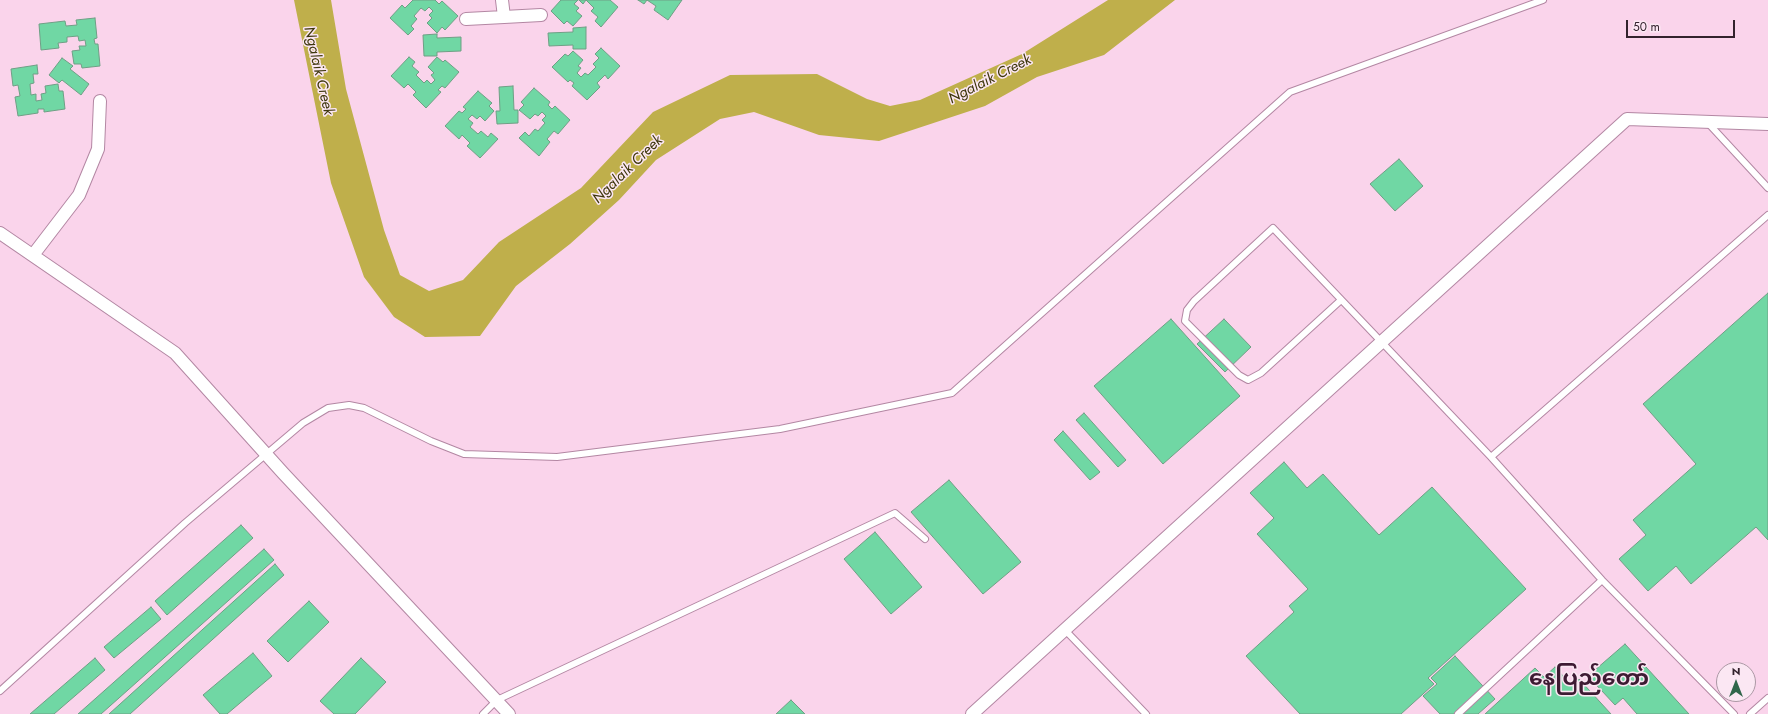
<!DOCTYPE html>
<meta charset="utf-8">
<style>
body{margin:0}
#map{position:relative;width:1768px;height:714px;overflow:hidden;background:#fad4eb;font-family:Jost,sans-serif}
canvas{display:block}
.north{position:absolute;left:1716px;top:662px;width:40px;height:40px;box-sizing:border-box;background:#fbe7f3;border:1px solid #ab98a4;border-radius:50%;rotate:0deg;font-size:11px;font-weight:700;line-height:16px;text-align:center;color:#33222d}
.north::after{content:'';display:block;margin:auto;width:14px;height:18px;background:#30664b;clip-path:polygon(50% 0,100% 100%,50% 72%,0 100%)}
.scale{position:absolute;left:1626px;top:20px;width:109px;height:18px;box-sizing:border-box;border:2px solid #33222d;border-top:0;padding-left:5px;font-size:12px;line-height:14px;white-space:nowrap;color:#33222d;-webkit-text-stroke:3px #fbe7f3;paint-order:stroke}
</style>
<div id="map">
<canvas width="1768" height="714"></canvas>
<div class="north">N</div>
<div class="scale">50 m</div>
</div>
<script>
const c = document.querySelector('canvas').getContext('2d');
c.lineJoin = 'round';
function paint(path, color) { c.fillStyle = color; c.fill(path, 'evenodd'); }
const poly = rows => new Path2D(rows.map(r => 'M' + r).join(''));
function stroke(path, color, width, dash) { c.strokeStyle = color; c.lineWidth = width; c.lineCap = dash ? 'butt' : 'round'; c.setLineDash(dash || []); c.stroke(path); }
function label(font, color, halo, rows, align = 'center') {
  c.font = font + ' Jost,"Noto Sans Myanmar",sans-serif'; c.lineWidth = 3; c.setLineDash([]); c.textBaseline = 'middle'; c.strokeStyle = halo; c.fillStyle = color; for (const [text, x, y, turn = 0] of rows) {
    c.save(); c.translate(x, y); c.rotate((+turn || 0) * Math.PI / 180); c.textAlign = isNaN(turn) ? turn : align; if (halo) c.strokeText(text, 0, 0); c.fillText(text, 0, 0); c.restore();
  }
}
paint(poly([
 [294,0,331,0,346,89,384,230,400,275,429,291,463,280,499,242,581,188,653,112,730,75,817,74,867,99,890,106,920,100,1022,54,1108,0,1175,0,1104,55,1037,77,985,106,879,141,819,135,754,112,720,119,656,160,619,200,570,244,516,286,480,336,425,337,394,317,364,277,331,183]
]), '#bfaf4b');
const building = poly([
 [413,0,435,0,439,4,442,1,458,16,445,30,442,27,437,33,427,23,432,18,429,15,433,11,429,7,425,11,421,8,414,16,417,19,411,26,414,29,408,35,390,18,402,5,405,8,413,0],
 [561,0,578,0,574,4,579,8,576,11,582,16,573,26,567,21,564,24,551,11,561,0],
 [579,0,610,0,618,7,601,27,595,21,598,17,591,11,594,8,586,0,583,4,579,0],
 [638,0,682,0,668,20,654,10,656,6,647,0,644,4,638,0],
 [95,18,97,38,94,39,95,44,98,44,100,66,82,68,81,64,74,64,72,51,80,50,79,46,86,46,85,40,79,41,78,36,67,37,67,42,58,43,59,48,41,50,39,24,65,21,66,26,77,25,76,20,95,18],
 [586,27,586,49,573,49,573,45,549,46,548,33,573,32,573,28,586,27],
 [437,34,437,38,461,37,461,51,437,52,437,56,424,56,423,35,437,34],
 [601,48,620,66,608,79,605,75,597,83,600,87,587,100,572,86,574,83,570,80,568,82,552,67,565,54,568,56,573,51,583,60,578,66,581,68,577,73,581,77,585,73,588,75,596,67,593,64,599,58,595,54,601,48],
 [409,57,415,62,412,66,419,72,416,75,424,83,427,80,431,84,435,80,431,75,434,73,428,67,437,57,443,62,445,60,459,72,445,88,442,86,438,90,441,92,426,108,413,95,416,92,408,84,404,88,391,76,409,57],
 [62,58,73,66,70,69,89,84,81,95,62,80,59,83,49,75,62,58],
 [37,65,38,74,33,74,34,83,30,84,31,95,36,94,36,101,42,100,41,94,46,93,45,86,58,84,59,91,63,91,65,109,44,112,44,109,38,109,38,113,18,116,15,97,20,96,18,85,13,86,11,69,37,65],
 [513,86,514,110,518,110,518,123,497,124,496,111,500,111,499,87,513,86],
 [534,88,550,102,548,105,552,109,555,106,570,120,558,134,554,131,547,139,550,142,539,156,519,138,525,132,529,136,535,129,538,131,545,123,542,120,546,116,542,112,538,116,535,114,530,119,519,110,524,105,521,102,534,88],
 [478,91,492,103,489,106,494,111,485,121,480,116,477,119,472,115,468,119,473,123,470,127,478,134,481,131,488,137,491,133,498,139,480,158,467,146,470,143,462,135,459,139,445,126,459,111,462,113,466,109,463,107,478,91],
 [1399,159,1423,186,1395,211,1370,184,1399,159],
 [1768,293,1768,540,1756,527,1691,584,1676,566,1648,591,1619,559,1646,535,1633,520,1696,464,1643,404,1768,293],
 [1171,319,1240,396,1163,464,1094,386,1171,319],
 [1224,319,1251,347,1225,372,1197,344,1224,319],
 [1084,413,1126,460,1118,467,1076,420,1084,413],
 [1063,431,1100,472,1090,480,1054,440,1063,431],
 [1284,462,1307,488,1323,474,1379,535,1432,487,1526,589,1428,678,1434,684,1401,714,1300,714,1246,656,1294,612,1289,606,1308,589,1257,534,1274,518,1250,493,1284,462],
 [949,480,1021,562,983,594,911,512,949,480],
 [241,525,253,538,167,615,155,601,241,525],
 [875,532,922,587,891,614,844,559,875,532],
 [264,549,274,560,101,714,78,714,264,549],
 [275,564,284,575,130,714,109,714,275,564],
 [309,601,329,622,288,662,267,641,309,601],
 [151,607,161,619,114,658,104,647,151,607],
 [1625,644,1689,714,1637,714,1623,698,1615,705,1588,676,1625,644],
 [253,653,272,676,227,714,220,714,203,695,253,653],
 [1455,656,1495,699,1478,714,1440,714,1423,696,1437,684,1431,678,1455,656],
 [95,658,105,670,54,714,30,714,95,658],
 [361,658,386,682,355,714,334,714,320,701,361,658],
 [1555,667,1572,686,1579,679,1611,714,1485,714,1535,668,1544,677,1555,667],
 [791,700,805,714,776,714,791,700]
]);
paint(building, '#70d7a4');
stroke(building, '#6f9f85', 1);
const service = poly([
 [1708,123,1768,188],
 [1341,300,1261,373,1248,380,1239,375,1185,321,1187,310,1194,301,1273,228,1491,457,1602,580,1734,714],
 [1491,457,1768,215],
 [1065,630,1146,714],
 [0,691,185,523,303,423,328,408,349,405,364,408,431,441,464,454,557,457,780,429,952,393,1290,92,1543,0],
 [483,714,497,700,895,513,925,539],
 [1458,714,1602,580],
 [1750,714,1768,698]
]);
const minor = poly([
 [504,17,541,15],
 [466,19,504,17,502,0],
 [0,233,175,353,283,473,509,714],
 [33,255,79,195,98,149,100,101],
 [972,714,1627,119,1768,124]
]);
stroke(service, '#b387a3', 8);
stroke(minor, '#b387a3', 14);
stroke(service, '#fff', 6);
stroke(minor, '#fff', 12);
label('italic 15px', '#3d360b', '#fbe7f3', [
 ["Ngalaik Creek",318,71,77],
 ["Ngalaik Creek",990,80,-27],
 ["Ngalaik Creek",628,170,-44]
]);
label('bold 22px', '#3e1b33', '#fbe7f3', [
 ["နေပြည်တော်",1589,680]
]);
</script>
